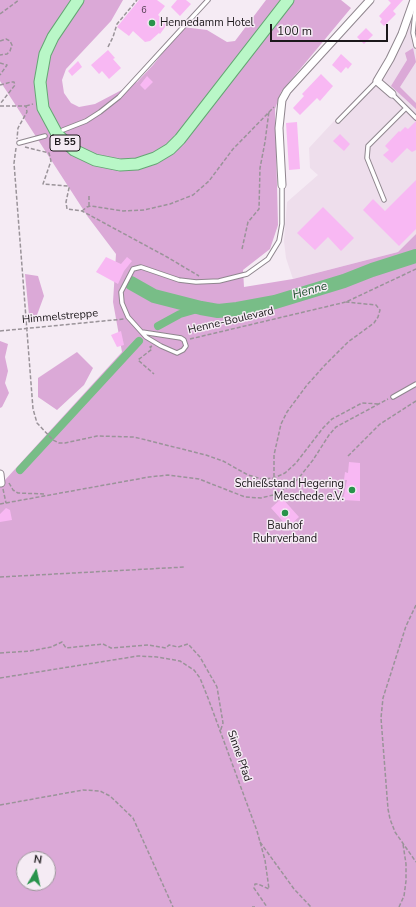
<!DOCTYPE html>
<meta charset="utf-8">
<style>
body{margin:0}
#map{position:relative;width:416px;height:907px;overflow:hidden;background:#f5ebf4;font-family:"Nunito Sans",sans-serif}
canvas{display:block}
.north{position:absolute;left:16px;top:851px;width:40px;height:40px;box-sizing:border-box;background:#f5ebf4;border:1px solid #9e979d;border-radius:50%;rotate:9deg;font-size:11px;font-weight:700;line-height:16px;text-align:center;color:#1c181b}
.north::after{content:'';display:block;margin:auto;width:14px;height:18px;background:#28934b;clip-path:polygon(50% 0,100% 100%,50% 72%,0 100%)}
.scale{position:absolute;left:270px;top:24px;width:118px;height:18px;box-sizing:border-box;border:2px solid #1c181b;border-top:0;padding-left:5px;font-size:12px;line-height:14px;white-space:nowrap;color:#1c181b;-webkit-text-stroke:3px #f5ebf4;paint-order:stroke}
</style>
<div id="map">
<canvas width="416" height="907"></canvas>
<div class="north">N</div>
<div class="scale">100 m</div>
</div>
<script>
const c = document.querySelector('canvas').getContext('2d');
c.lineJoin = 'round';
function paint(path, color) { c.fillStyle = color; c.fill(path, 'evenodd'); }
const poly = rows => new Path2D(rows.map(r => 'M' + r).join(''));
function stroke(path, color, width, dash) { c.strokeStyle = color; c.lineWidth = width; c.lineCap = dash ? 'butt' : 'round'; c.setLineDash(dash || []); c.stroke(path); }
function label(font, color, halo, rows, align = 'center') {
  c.font = font + ' "Nunito Sans",sans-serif'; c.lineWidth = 3; c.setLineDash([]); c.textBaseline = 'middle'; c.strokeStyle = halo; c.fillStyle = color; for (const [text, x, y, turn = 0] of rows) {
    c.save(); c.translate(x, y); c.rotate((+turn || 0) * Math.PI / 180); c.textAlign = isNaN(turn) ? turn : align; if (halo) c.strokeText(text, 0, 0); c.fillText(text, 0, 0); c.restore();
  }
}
paint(poly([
 [416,3,416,234,398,252,293,279,286,258,284,241,287,202,318,175,310,168,309,148,334,121,341,123,388,71,405,37,411,11]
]), '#eedeec');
paint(poly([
 [0,0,123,0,111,21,66,69,62,80,64,93,71,103,79,107,95,104,137,82,153,65,183,27,207,30,227,42,235,41,266,0,341,0,351,8,281,92,275,109,278,225,270,249,243,270,244,287,293,279,398,252,416,234,416,907,0,907,0,483,5,480,122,352,113,302,116,254,88,217,0,81],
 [24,859,48,859,48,883,24,883],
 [413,48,416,62,400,87,416,103,416,109,391,86,407,60,405,53],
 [25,274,38,276,44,296,37,315,29,315],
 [0,341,8,344,5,357,8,371,5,383,9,393,2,407,0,408],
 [77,352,93,368,84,385,57,410,38,397,38,378]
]), '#dba9d7');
stroke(poly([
 [158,326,180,314,201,308],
 [20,470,139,341]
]), '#78bd87', 8);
stroke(poly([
 [131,283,154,296,201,308,218,311,237,309,275,302,344,281,372,270,416,256]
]), '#78bd87', 14);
paint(poly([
 [139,0,157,0,165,6,158,15,168,23,160,34,159,33,150,41,145,42,133,31,129,36,117,27],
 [177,0,186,0,191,4,180,16,171,7],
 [388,0,403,0,393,11,396,14,384,26,380,22,382,19,379,16,391,3],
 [366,28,373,35,364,44,357,37],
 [108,50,115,58,113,59,121,68,109,79,102,71,99,74,91,65],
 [341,54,352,64,348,69,346,67,341,73,332,65],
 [78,61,82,67,72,76,68,71],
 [321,74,333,86,320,101,317,98,300,115,293,108,304,96,302,94],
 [147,76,153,82,145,90,140,85],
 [416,121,416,150,412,152,407,148,392,163,383,155,389,150,385,146,399,131,400,132,405,127,408,129],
 [297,122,300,169,289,170,286,123],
 [340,134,350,144,344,151,333,141],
 [416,180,416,229,399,246,363,210,373,199,385,211],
 [323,207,354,238,341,251,328,237,315,250,297,233],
 [106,257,121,264,127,257,132,261,124,271,118,284,96,272],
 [121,331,124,345,117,347,111,335],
 [349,462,360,463,360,501,343,500,347,480,344,480,345,472,348,473],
 [282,498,299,517,288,527,271,508],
 [6,508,10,510,12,520,0,522,0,514]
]), '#f8b8f3');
const lane = poly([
 [416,2,413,33,416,46],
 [392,94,416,118],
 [338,121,377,81],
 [63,130,86,121,100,112,119,97,208,0],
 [19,143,45,136],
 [384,200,367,158,368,146,406,108],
 [142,332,181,338,184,340,186,346,183,350,177,353,161,346,146,337,128,317,122,303,121,292,133,269,141,267,179,280,196,282,219,281,247,274,268,259,279,241,282,224,282,185],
 [393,397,416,384]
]);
const street = poly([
 [392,94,377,81,390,59,402,34,414,0],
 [282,185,279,128,282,100,287,91,370,0],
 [0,474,1,483]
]);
const primary = poly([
 [78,0,53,37,45,54,40,82,43,108,57,134,74,150,95,160,120,165,137,164,155,158,170,149,180,139,288,0]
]);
stroke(lane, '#8f868e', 5.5);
stroke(street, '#8f868e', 9);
stroke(primary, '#64a673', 13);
stroke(poly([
 [0,14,19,0],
 [0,41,6,39,10,41,12,45,10,51,7,54,0,55],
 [108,47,113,37,117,24,137,0],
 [0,63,7,65,0,75],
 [0,85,11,82,14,82,15,85,0,104],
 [0,106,26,106,27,112,18,128,17,139],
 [26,106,33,104],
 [25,147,49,153,51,161,43,184,68,186,69,188,66,202,67,209,82,211,167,257,199,276],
 [16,148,14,163,33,409,37,423,53,440,59,443,65,443,97,436,134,437,206,455,223,461,248,475,262,479,274,478,285,473,296,463,323,428,332,419,362,403,379,404],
 [89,206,89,196],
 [82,211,87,207,91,206,123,211,144,210,170,204,193,195,209,181,233,149,274,107],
 [242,249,248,222,259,209,260,168,265,142,269,111],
 [0,331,124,319],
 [190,339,346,302,416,269],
 [152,346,150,347,152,349,138,360,154,374],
 [348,456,380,424,416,401],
 [274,477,274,455,281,424,287,412,307,385,325,365,348,342,374,323,378,317,380,310,376,305,346,302],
 [9,483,13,490,18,493,44,494],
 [3,489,6,503],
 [0,504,149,477,168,475,199,479,245,497,261,498,273,495,287,488,298,479,313,460,329,435,336,427,388,399],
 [0,577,185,567],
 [416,605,406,626,383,698,381,718,388,809,390,819,395,832,416,862],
 [0,653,30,651,51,647,62,642,66,648,103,644,111,648,148,645,166,648,169,645,178,647,188,644,200,657,217,687,223,723,220,732],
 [0,678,138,656,157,657,180,661,194,670,200,678,208,698,257,831,265,860,269,889,258,884,255,884,254,888,267,907],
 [0,805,83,790,100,791,110,796,133,818,173,907],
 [260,842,294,889,311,907],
 [252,907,255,907],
 [399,907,404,896,406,881,406,864,403,844]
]), '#9a9399', 1.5, [4, 2]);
stroke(lane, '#fff', 3.5);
stroke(street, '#fff', 7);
stroke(primary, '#b9f7c7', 11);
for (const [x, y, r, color] of [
 [152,23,4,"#28934b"],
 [352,490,4,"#28934b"],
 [285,513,4,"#28934b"]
]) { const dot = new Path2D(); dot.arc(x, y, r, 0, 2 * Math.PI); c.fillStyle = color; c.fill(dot); stroke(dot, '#f5ebf4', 1.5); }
label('9px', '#534051', null, [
 ["6",144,11]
]);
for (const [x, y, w] of [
 [65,143,30]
]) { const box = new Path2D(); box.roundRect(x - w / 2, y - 8, w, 16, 3); c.fillStyle = '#f5ebf4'; c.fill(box); stroke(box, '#1c181b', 1); }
label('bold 10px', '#1c181b', null, [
 ["B 55",65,143]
]);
label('11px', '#1c181b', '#f5ebf4', [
 ["Hennedamm Hotel",160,23],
 ["Schießstand Hegering",344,484,"right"],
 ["Meschede e.V.",344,497,"right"],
 ["Bauhof",285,526,"center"],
 ["Ruhrverband",285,539,"center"]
], 'left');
label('11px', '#1c181b', '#f5ebf4', [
 ["Himmelstreppe",60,317,-5],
 ["Henne-Boulevard",231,321,-13],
 ["Sinne Pfad",239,756,71]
]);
label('italic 12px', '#1a4c28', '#f5ebf4', [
 ["Henne",310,291,-16]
]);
</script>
